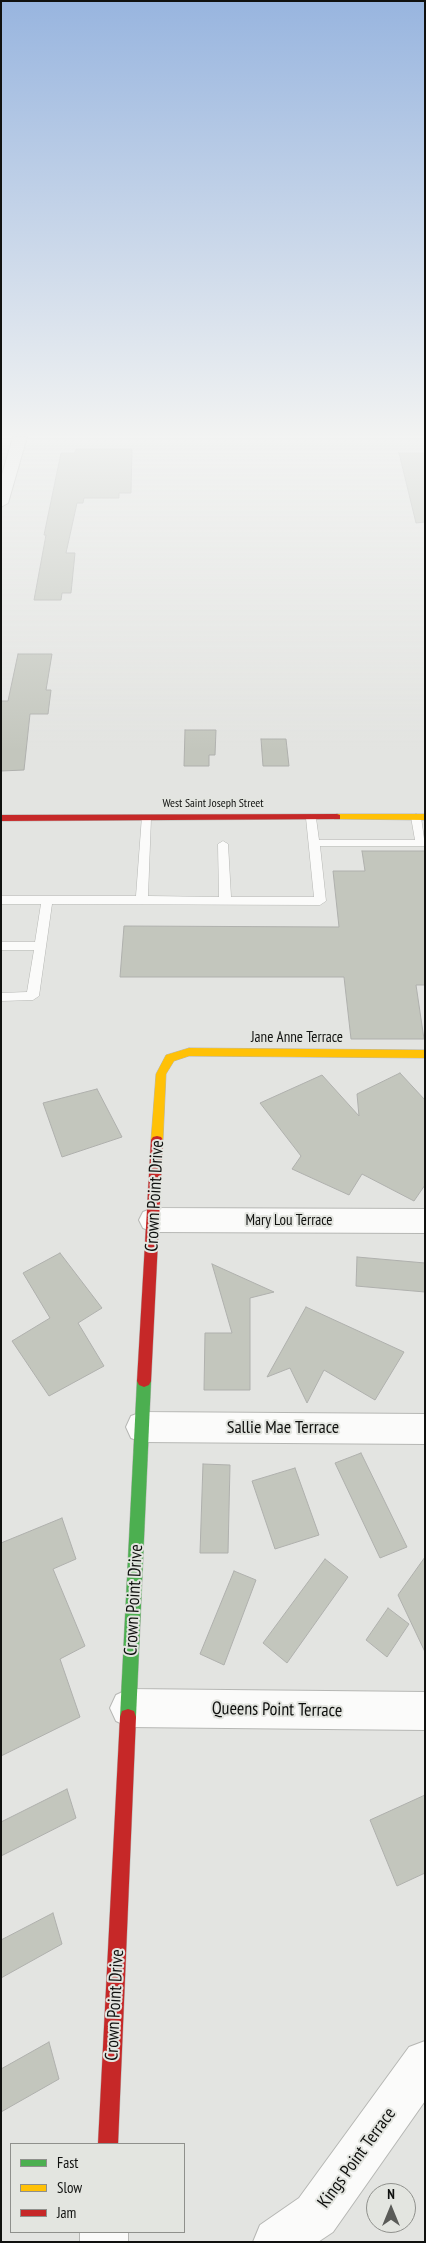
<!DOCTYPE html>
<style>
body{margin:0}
#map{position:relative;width:426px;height:2243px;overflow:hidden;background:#e3e4e1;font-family:"PT Sans Narrow",sans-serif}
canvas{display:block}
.frame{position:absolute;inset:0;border:2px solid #10110f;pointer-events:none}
.legend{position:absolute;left:10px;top:2143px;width:175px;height:90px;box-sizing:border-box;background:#e3e5e0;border:1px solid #8f908c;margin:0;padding:6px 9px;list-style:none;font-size:15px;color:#10110f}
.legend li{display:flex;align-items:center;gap:10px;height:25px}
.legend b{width:25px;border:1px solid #8f908c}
.north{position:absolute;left:366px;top:2183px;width:50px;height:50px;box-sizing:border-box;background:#e3e5e0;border:1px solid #8f908c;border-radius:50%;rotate:0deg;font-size:14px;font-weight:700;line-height:20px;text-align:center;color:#10110f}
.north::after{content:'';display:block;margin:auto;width:18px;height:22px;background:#5a5b58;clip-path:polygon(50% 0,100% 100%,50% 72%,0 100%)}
</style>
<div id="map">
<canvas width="426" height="2243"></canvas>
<div class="frame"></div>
<ul class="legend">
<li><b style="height:6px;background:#4caf50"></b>Fast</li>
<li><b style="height:6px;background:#ffc107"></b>Slow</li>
<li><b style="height:6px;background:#c62828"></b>Jam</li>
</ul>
<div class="north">N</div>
</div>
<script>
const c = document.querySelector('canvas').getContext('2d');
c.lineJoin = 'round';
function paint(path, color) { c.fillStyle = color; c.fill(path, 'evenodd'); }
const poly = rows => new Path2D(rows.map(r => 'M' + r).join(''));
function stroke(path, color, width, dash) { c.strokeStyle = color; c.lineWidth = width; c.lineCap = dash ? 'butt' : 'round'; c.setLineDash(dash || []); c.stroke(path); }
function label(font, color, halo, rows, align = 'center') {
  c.font = font + ' "PT Sans Narrow",sans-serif'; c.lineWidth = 4; c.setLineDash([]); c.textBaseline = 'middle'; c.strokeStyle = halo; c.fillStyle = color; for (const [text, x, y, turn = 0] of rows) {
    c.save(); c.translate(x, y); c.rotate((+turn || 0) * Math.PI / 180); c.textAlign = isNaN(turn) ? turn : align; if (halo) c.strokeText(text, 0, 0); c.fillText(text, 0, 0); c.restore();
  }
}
const building = poly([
 [76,449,132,449,131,493,119,493,119,498,84,498,83,503,77,503,66,553,75,553,71,593,62,593,61,600,34,600,46,535,44,535,61,453,75,453,76,449],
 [399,453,425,453,425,522,416,523,399,453],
 [18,654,52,654,46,690,51,690,48,714,30,714,24,770,1,771,1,701,8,701,18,654],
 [185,730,216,730,215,755,209,755,209,766,184,766,185,730],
 [261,739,286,739,289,766,263,766,261,739],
 [362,851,425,851,425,985,416,985,424,1039,351,1039,344,977,120,977,124,926,339,927,333,871,365,871,362,851],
 [400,1073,425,1100,425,1185,414,1201,362,1174,349,1195,292,1169,301,1156,260,1103,322,1075,359,1116,357,1094,400,1073],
 [97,1089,122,1137,62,1157,43,1103,97,1089],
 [60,1253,102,1308,78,1323,104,1366,49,1396,12,1341,50,1318,23,1273,60,1253],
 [357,1257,425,1263,425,1292,356,1286,357,1257],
 [212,1264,274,1292,250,1298,250,1390,204,1390,205,1333,232,1333,212,1264],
 [306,1307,404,1352,375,1400,324,1370,307,1403,290,1368,267,1377,306,1307],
 [361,1453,407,1547,380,1558,335,1463,361,1453],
 [203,1464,230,1465,228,1553,200,1553,203,1464],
 [295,1468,319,1535,275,1549,252,1481,295,1468],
 [62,1518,76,1559,53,1569,85,1646,60,1659,80,1717,1,1756,1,1543,62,1518],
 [425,1557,425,1652,398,1595,425,1557],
 [325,1559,348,1577,287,1663,263,1643,325,1559],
 [234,1571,256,1580,224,1665,200,1654,234,1571],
 [388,1608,409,1624,387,1657,366,1640,388,1608],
 [67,1789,76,1818,1,1856,1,1822,67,1789],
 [425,1795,425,1873,397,1886,370,1820,425,1795],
 [53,1913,62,1944,1,1978,1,1940,53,1913],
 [49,2042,59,2079,1,2112,1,2069,49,2042]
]);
paint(building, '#c3c6bd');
stroke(building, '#afb0ad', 1);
const lane = poly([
 [416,814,421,817,425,846,320,846,326,901,320,905,52,904,39,996,33,1000,1,1001,1,993,27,992,34,950,1,950,1,942,35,942,41,904,1,904,1,896,136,896,142,816,146,815,151,818,148,896,219,897,218,844,223,841,228,844,231,897,314,897,306,818,307,816,311,815,316,818,319,840,415,840,411,817,416,814]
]);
const street = poly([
 [13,437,27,437,8,503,1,507,1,478,13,437],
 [153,1208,425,1209,425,1233,153,1232,143,1228,139,1220,143,1212,153,1208],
 [142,1412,425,1414,425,1444,142,1442,131,1438,126,1427,131,1416,142,1412],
 [129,1689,425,1692,425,1730,129,1727,116,1721,110,1708,116,1695,129,1689],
 [425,2041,425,2101,333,2232,318,2242,253,2242,260,2225,299,2198,409,2047,425,2041],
 [80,2232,128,2232,128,2242,80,2242,80,2232]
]);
const fast = poly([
 [144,1375,149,1377,151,1381,136,1717,134,1723,128,1725,122,1723,120,1717,137,1381,139,1377,144,1375]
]);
const slow = poly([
 [337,814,425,814,425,820,334,819,334,815,337,814],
 [189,1048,425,1050,425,1058,189,1056,174,1061,166,1074,163,1140,161,1143,153,1143,151,1140,156,1074,166,1055,189,1048]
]);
const jam = poly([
 [337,814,340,815,340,819,1,821,1,815,337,814],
 [157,1136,161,1137,163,1140,151,1381,149,1385,144,1387,139,1385,137,1381,151,1140,153,1137,157,1136],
 [128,1709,134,1711,136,1717,118,2144,98,2144,120,1717,122,1711,128,1709]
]);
stroke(lane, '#b6b7b4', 1);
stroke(street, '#b6b7b4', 2);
stroke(fast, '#b6b7b4', 1);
stroke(slow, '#b6b7b4', 1);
stroke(jam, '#b6b7b4', 1);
paint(lane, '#fbfbfa');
paint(street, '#fbfbfa');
paint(fast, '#4caf50');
paint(slow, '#ffc107');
paint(jam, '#c62828');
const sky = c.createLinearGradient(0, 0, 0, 751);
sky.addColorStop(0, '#98b5df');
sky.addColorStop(0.58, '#f2f3f2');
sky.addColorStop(1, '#f2f3f200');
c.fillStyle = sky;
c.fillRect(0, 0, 426, 751);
label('12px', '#10110f', '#e3e5e0', [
 ["West Saint Joseph Street",213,804]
]);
label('15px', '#10110f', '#e3e5e0', [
 ["Jane Anne Terrace",297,1038],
 ["Mary Lou Terrace",289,1221]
]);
label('18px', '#10110f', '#e3e5e0', [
 ["Crown Point Drive",155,1196,-87],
 ["Sallie Mae Terrace",283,1428],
 ["Crown Point Drive",134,1600,-87],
 ["Queens Point Terrace",277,1710,1],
 ["Crown Point Drive",115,2005,-87],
 ["Kings Point Terrace",357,2158,-54]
]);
</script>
